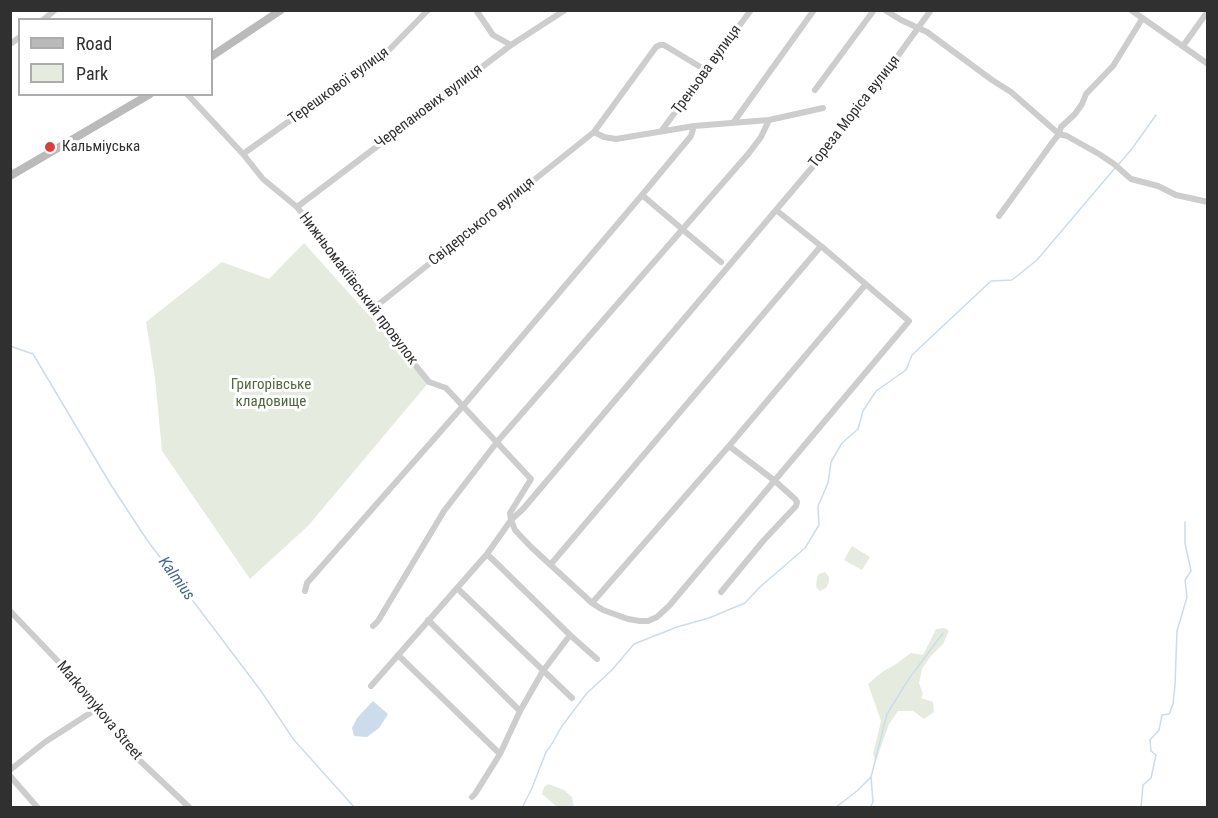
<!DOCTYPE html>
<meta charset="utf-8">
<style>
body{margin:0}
#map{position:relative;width:1218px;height:818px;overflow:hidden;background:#fff;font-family:"Roboto Condensed",sans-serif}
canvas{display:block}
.frame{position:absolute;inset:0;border:12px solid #303030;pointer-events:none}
.legend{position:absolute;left:18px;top:18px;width:195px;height:78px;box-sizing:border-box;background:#fff;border:2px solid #acacac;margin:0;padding:8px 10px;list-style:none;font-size:18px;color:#303030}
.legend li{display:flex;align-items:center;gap:12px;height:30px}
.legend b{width:30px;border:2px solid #acacac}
</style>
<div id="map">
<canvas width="1218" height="818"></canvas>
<div class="frame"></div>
<ul class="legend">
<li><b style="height:8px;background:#bababa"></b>Road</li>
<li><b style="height:16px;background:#e5ecdf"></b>Park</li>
</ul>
</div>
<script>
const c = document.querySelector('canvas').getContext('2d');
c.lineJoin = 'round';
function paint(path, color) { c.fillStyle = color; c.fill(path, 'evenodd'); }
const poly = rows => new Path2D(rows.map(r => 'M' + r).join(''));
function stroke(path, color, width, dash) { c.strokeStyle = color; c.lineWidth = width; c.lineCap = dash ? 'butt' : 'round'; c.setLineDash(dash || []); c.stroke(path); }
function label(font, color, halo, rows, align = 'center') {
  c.font = font + ' "Roboto Condensed",sans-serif'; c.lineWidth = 6; c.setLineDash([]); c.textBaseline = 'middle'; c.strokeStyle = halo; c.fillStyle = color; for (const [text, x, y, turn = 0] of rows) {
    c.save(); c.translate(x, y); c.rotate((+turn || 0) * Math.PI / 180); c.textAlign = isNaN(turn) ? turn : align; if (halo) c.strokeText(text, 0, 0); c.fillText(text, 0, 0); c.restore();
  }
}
paint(poly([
 [304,243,429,382,308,526,250,579,162,451,155,378,146,322,222,262,269,279],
 [852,546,870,557,862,570,844,560],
 [825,572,829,577,829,582,826,588,820,591,816,587,817,577,819,574],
 [945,628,949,631,943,644,930,657,922,669,919,683,923,694,921,698,933,702,934,712,924,719,913,711,898,711,889,724,876,761,873,754,881,721,868,684,882,672,896,664,911,653,923,655,936,629],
 [548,784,564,790,572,797,574,807,555,807,556,806,542,794,544,787]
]), '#e5ecdf');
paint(poly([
 [373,701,388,714,379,728,367,737,354,736,352,728,357,718]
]), '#ccdcea');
stroke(poly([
 [1118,165,1131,150,1156,115],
 [10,346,33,354,111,485,147,540,261,691,294,740,355,808],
 [522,808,532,788,546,752,550,747,562,726,587,693,612,670,634,644,677,627,709,618,745,603,760,587,805,548,819,525,818,506,828,483,831,462,842,443,858,429,863,411,876,391,906,370,912,355,991,281,1012,280,1037,260,1115,168],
 [835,808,857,791,871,777,887,714,908,680,943,633],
 [870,808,873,802,871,777],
 [1141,808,1143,785,1151,778,1156,755,1151,751,1150,740,1159,730,1162,715,1169,714,1173,704,1175,685,1177,631,1187,597,1185,580,1191,571,1185,543,1185,522]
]), '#ccdcea', 1.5);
stroke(poly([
 [476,10,493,35,511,45],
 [885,10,901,20,927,32,992,80,1011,92,1059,134,1067,136,1099,154,1114,164,1131,179,1158,186,1176,195,1208,202],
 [1131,10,1208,64],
 [43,20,55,10],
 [10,44,20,37],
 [1183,46,1208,11],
 [815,90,874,10],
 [187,94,243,154,263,179,297,207,320,237,372,312,429,382,446,388,531,479,510,513,511,520,515,530,531,547,592,603,603,610,628,619,640,621,648,621,657,617,669,606,909,321,821,246,776,210],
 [733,123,814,10],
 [662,130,751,10],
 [594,132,604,137,616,139,694,126,769,120,823,108],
 [243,154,389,50,428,10],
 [642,195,721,262],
 [297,207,511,45,565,10],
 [999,216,1052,143,1059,134,1061,127,1075,114,1082,104,1086,94,1113,66,1142,19],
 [372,312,379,304,594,132,656,47,660,45,664,45,707,71],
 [487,554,570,635,597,659],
 [551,564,821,246],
 [457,588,572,698],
 [305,591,307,583,463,406,642,195,691,136,694,126],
 [721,592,764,540,796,506,797,502,795,499,775,481,729,446],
 [592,603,729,446,866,284],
 [10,611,75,679,135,756,190,808],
 [428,620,520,711],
 [373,626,378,621,444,511,497,442,749,153,761,137,769,120],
 [398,655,500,754],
 [371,686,487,554,511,520,523,509,848,125,931,10],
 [10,770,45,742,98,708],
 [10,776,38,808],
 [472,797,475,794,500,754,520,711,543,671,570,635]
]), '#cdcdcd', 6);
stroke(poly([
 [212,56,281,10],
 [10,176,150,94]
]), '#bababa', 8);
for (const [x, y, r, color] of [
 [50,147,6,"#d93f40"]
]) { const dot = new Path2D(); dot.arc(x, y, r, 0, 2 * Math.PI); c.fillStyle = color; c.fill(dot); stroke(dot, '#fff', 2); }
label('15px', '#303030', '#fff', [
 ["Треньова вулиця",707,70,-54],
 ["Терешкової вулиця",339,86,-36],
 ["Черепанових вулиця",429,107,-37],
 ["Тореза Моріса вулиця",855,112,-52],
 ["Свiдерського вулиця",482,222,-39],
 ["Нижньомакіївський провулок",358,289,53],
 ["Markovnykova Street",99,711,50]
]);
label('15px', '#303030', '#fff', [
 ["Кальміуська",62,147]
], 'left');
label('15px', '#506940', '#fff', [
 ["Григорівське",271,385],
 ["кладовище",271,402]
]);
label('italic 16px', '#436b8d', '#fff', [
 ["Kalmius",176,579,54]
]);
</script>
